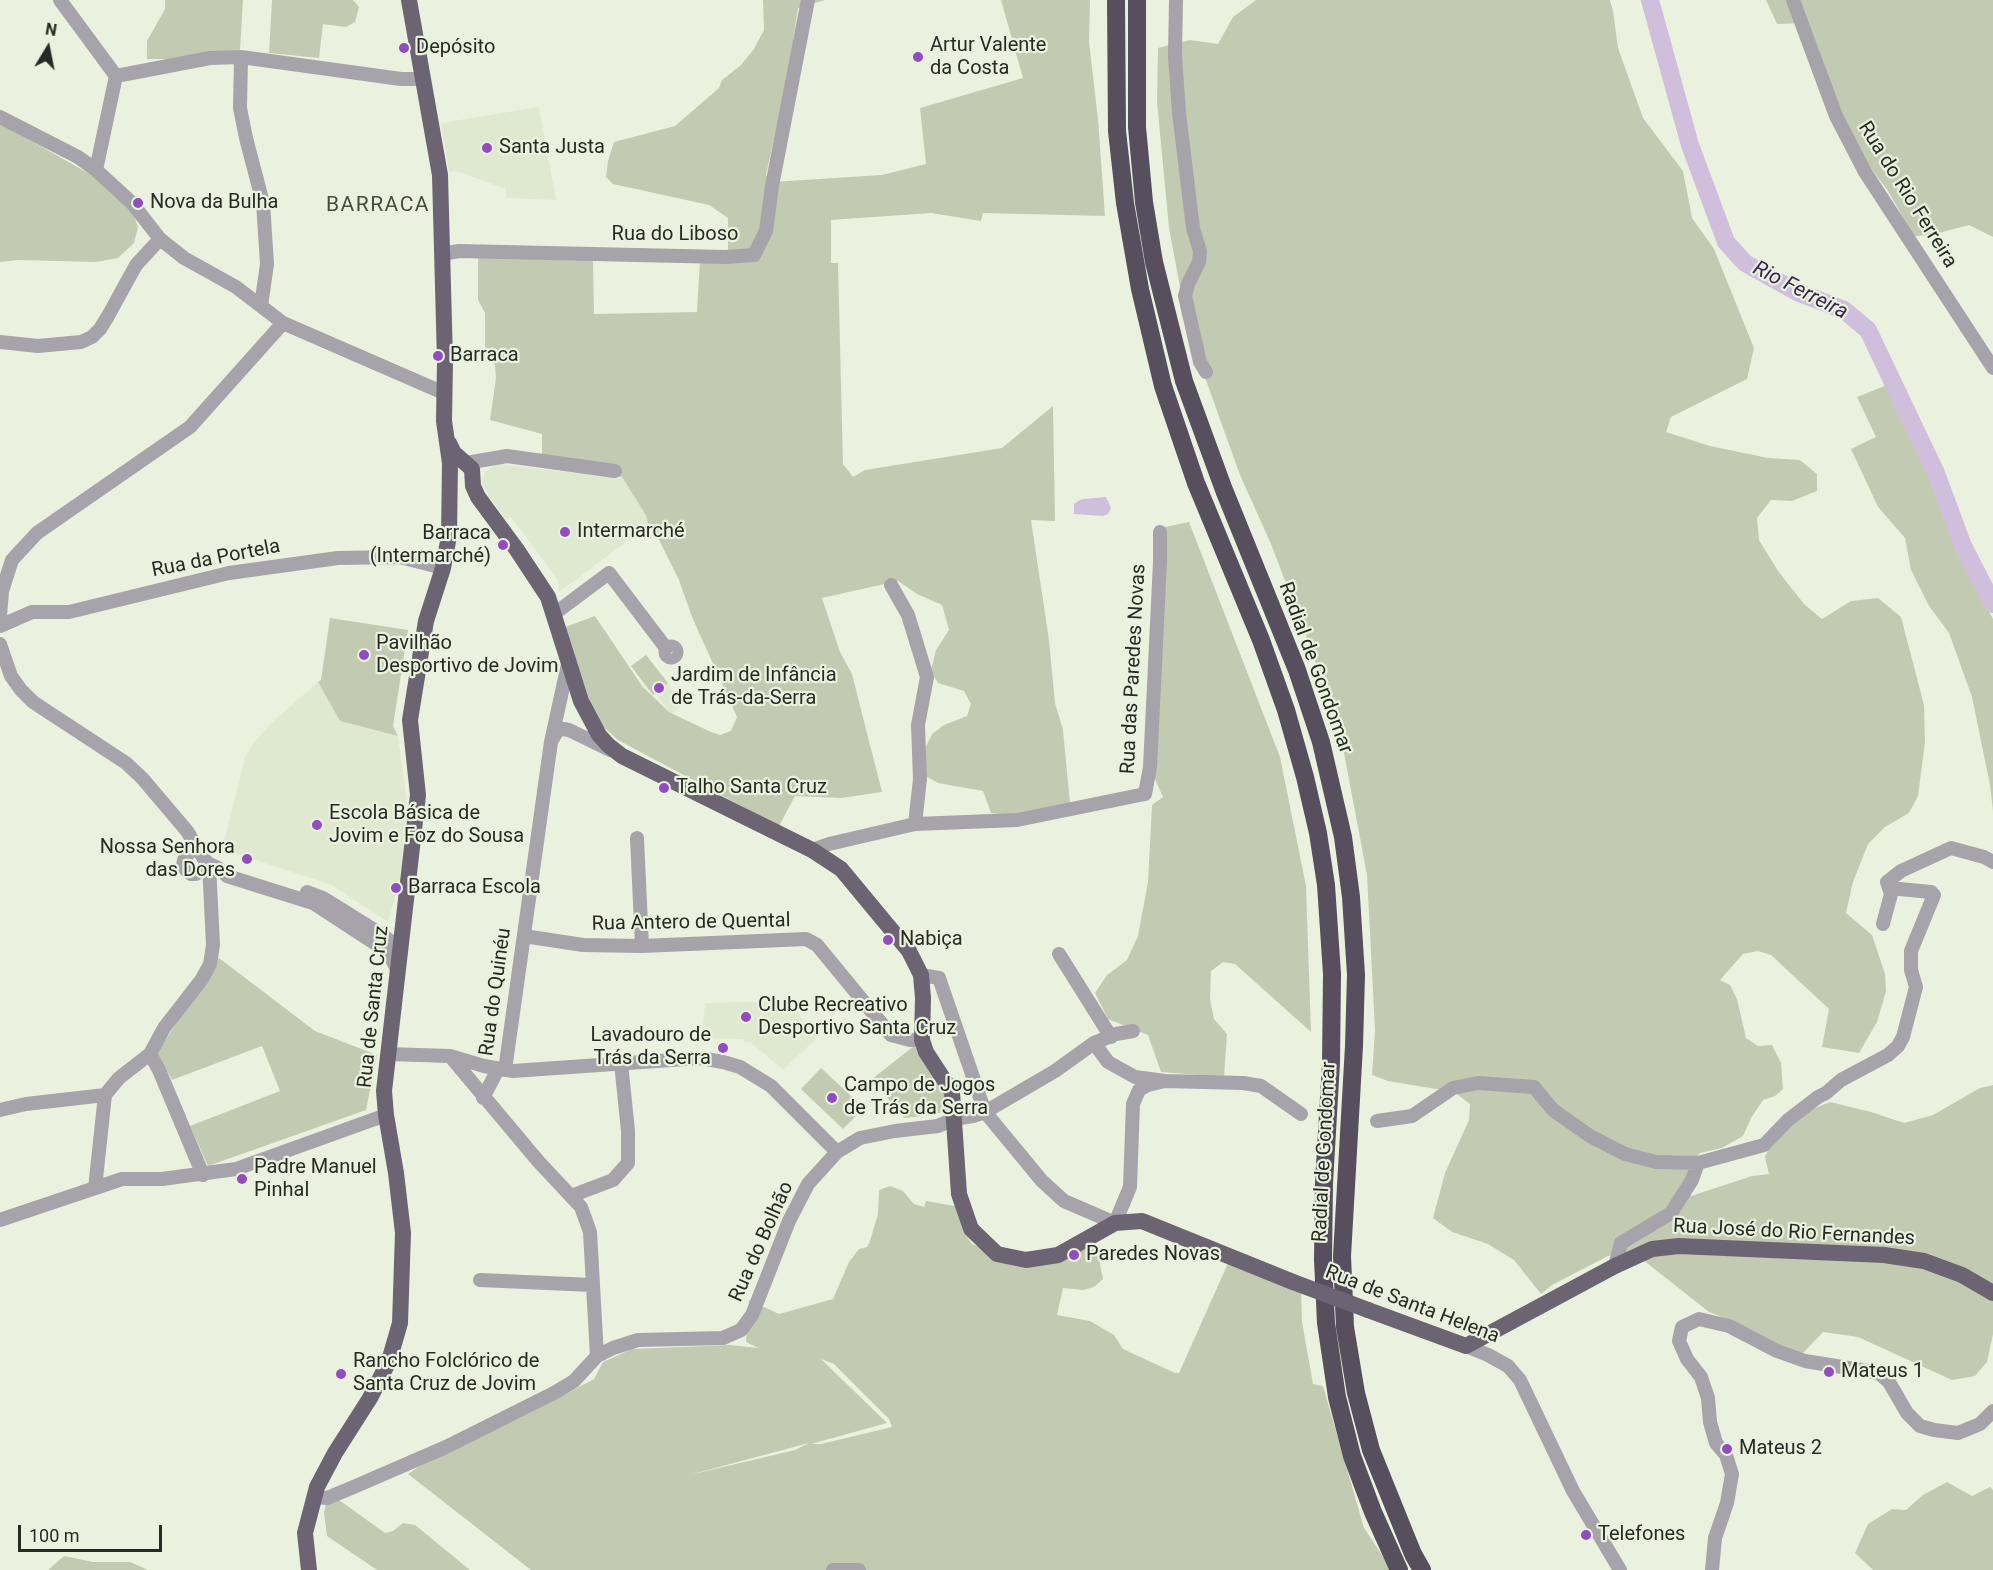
<!DOCTYPE html>
<meta charset="utf-8">
<style>
body{margin:0}
#map{position:relative;width:1993px;height:1570px;overflow:hidden;background:#eaf2df;font-family:Roboto,sans-serif}
canvas{display:block}
.north{position:absolute;left:18px;top:18px;width:60px;height:60px;-webkit-text-stroke:4px #eaf2df;paint-order:stroke;rotate:10deg;font-size:16px;font-weight:700;line-height:24px;text-align:center;color:#282b23}
.north::after{content:'';display:block;margin:auto;width:21px;height:27px;background:#282b23;clip-path:polygon(50% 0,100% 100%,50% 72%,0 100%)}
.scale{position:absolute;left:18px;top:1525px;width:144px;height:27px;box-sizing:border-box;border:3px solid #282b23;border-top:0;padding-left:8px;font-size:18px;line-height:21px;white-space:nowrap;color:#282b23;-webkit-text-stroke:4px #eaf2df;paint-order:stroke}
</style>
<div id="map">
<canvas width="1993" height="1570"></canvas>
<div class="north">N</div>
<div class="scale">100 m</div>
</div>
<script>
const c = document.querySelector('canvas').getContext('2d');
c.lineJoin = 'round';
function paint(path, color) { c.fillStyle = color; c.fill(path, 'evenodd'); }
const poly = rows => new Path2D(rows.map(r => 'M' + r).join(''));
function stroke(path, color, width, dash) { c.strokeStyle = color; c.lineWidth = width; c.lineCap = dash ? 'butt' : 'round'; c.setLineDash(dash || []); c.stroke(path); }
function label(font, color, halo, rows, align = 'center') {
  c.font = font + ' Roboto,sans-serif'; c.lineWidth = 4.5; c.setLineDash([]); c.textBaseline = 'middle'; c.strokeStyle = halo; c.fillStyle = color; for (const [text, x, y, turn = 0] of rows) {
    c.save(); c.translate(x, y); c.rotate((+turn || 0) * Math.PI / 180); c.textAlign = isNaN(turn) ? turn : align; if (halo) c.strokeText(text, 0, 0); c.fillText(text, 0, 0); c.restore();
  }
}
paint(poly([
 [539,107,556,200,506,198,506,189,456,171,449,172,441,123],
 [496,464,622,478,653,522,559,592,558,580,511,517,505,520,482,485,485,472],
 [646,655,683,705,671,714,655,693,653,695,631,666],
 [318,682,340,721,398,736,407,802,400,878,388,922,332,885,222,849,245,758,250,748,268,726],
 [789,1001,817,1038,783,1070,750,1042,744,1042,743,1039,702,1038,705,1003]
]), '#dfe9cf');
paint(poly([
 [165,0,243,0,240,51,169,59,147,59,147,41,165,9],
 [272,0,353,0,359,7,355,22,346,27,323,24,319,58,269,53],
 [763,0,825,0,798,8,788,75,766,175,772,182,882,175,926,164,920,108,1023,78,1001,0,1090,0,1089,42,1098,119,1105,216,983,213,981,221,931,213,831,220,831,263,838,263,843,464,853,477,865,470,1002,448,1053,406,1055,521,1031,520,1049,640,1055,703,1063,730,1070,803,1007,815,991,813,983,791,938,783,922,774,924,751,932,734,944,725,967,716,971,704,964,691,938,683,931,671,936,650,949,630,942,605,917,594,898,581,822,598,840,652,852,674,882,792,841,798,795,796,779,826,618,740,596,720,565,627,595,616,642,686,669,712,711,732,720,735,731,731,737,717,692,617,679,580,655,532,648,524,646,515,622,477,585,472,542,454,542,434,490,420,496,378,495,365,485,346,485,313,478,300,478,258,593,259,594,314,697,312,700,259,728,261,728,218,709,205,613,184,606,177,608,161,614,142,675,126,719,88,722,80,741,65,754,49,764,30],
 [1256,0,1610,0,1613,11,1618,48,1643,118,1683,171,1692,218,1714,249,1754,348,1747,379,1671,417,1666,432,1710,446,1768,458,1800,460,1817,474,1817,491,1792,501,1771,500,1757,518,1759,540,1778,571,1804,604,1822,619,1851,601,1878,598,1901,617,1924,705,1925,742,1918,796,1909,813,1885,827,1868,844,1853,882,1846,913,1872,935,1885,974,1886,991,1877,1022,1859,1053,1822,1047,1829,1009,1771,955,1758,951,1743,954,1720,980,1730,985,1737,999,1746,1038,1758,1046,1772,1045,1781,1063,1783,1089,1775,1096,1763,1100,1751,1118,1743,1136,1722,1148,1700,1153,1689,1165,1688,1191,1691,1196,1752,1176,1769,1174,1765,1157,1772,1142,1803,1113,1830,1102,1871,1112,1904,1123,1933,1115,1980,1088,1993,1085,1993,1334,1987,1362,1975,1376,1952,1380,1858,1337,1823,1332,1803,1353,1776,1345,1742,1325,1709,1312,1633,1252,1608,1256,1552,1285,1541,1294,1514,1260,1488,1244,1452,1232,1433,1218,1445,1173,1469,1120,1470,1104,1454,1092,1388,1081,1372,1075,1375,1030,1367,875,1344,753,1336,719,1306,635,1271,544,1240,475,1188,330,1169,228,1157,102,1158,48,1190,40,1218,44,1233,17],
 [1766,0,1993,0,1993,237,1969,225,1935,234,1909,237,1908,226,1888,191,1866,162,1847,131,1808,23,1777,24],
 [0,123,102,181,133,213,138,227,134,243,118,258,96,262,18,260,0,262],
 [1897,381,1903,400,1962,537,1972,579,1993,619,1993,811,1990,785,1972,697,1949,633,1929,606,1911,570,1905,538,1878,507,1851,449,1876,437,1857,397],
 [1189,522,1280,757,1306,886,1311,1032,1235,964,1223,962,1211,971,1210,999,1214,1019,1227,1034,1224,1077,1161,1072,1148,1035,1108,1019,1095,993,1107,975,1127,960,1138,936,1148,882,1152,805,1163,797,1153,775,1165,527],
 [330,618,408,630,393,726,398,736,340,721,318,682,321,680],
 [646,655,668,683,653,695,631,666],
 [219,958,315,1031,377,1055,366,1110,208,1166,190,1126,280,1091,262,1046,172,1080,157,1053],
 [914,1046,926,1058,936,1075,948,1104,941,1112,935,1115,904,1118,872,1079],
 [821,1068,864,1108,843,1129,801,1089],
 [890,1186,903,1191,914,1204,924,1207,926,1201,955,1206,963,1231,972,1244,1025,1266,1095,1239,1103,1279,1094,1287,1083,1290,1063,1288,1057,1315,1090,1321,1114,1335,1123,1349,1175,1373,1179,1373,1229,1261,1301,1289,1302,1322,1313,1384,1323,1386,1364,1528,1392,1570,531,1570,408,1474,436,1455,520,1418,594,1379,603,1362,632,1349,730,1345,758,1348,746,1342,749,1300,779,1314,833,1299,849,1262,859,1249,867,1247,870,1241,878,1214,879,1190],
 [821,1359,834,1364,889,1419,892,1427,821,1444,811,1444,887,1423],
 [809,1443,795,1450,689,1475],
 [1947,1482,1972,1496,1990,1487,1993,1490,1993,1570,1873,1570,1855,1553,1868,1524,1892,1509,1906,1510,1923,1495],
 [335,1497,385,1533,393,1531,403,1523,415,1525,470,1570,377,1570,327,1536,324,1513,326,1504],
 [64,1556,93,1562,130,1562,148,1570,48,1570]
]), '#c2cbb2');
paint(poly([
 [1106,497,1111,508,1108,514,1103,516,1074,514,1074,504,1078,501,1083,499]
]), '#cfbfdc');
stroke(poly([
 [1650,0,1690,145,1726,242,1745,263,1797,292,1844,310,1868,330,1936,473,1963,546,1993,604]
]), '#cfbfdc', 18);
stroke(poly([
 [60,0,116,76,96,170],
 [1176,0,1175,56,1179,113,1193,228,1200,251,1199,262,1188,284,1185,296,1200,362,1206,372],
 [1793,0,1836,116,1865,172,1993,368],
 [241,57,240,108,246,138,263,203,267,264,261,306],
 [116,76,210,58,241,57,401,79,423,79],
 [0,117,78,157,96,170,132,203,160,239,184,258,236,287,283,323,444,393],
 [442,254,459,251,726,257,754,255,766,231,772,186,808,0],
 [0,342,38,346,81,342,92,337,100,329,108,316,136,265,160,239],
 [466,463,507,456,615,471],
 [891,585,908,615,927,677,918,725,920,779,915,824],
 [554,614,609,573,666,648],
 [0,616,2,591,12,560,37,533,190,427,283,323],
 [0,626,32,612,69,612,229,573,338,558,400,557,443,568],
 [0,644,11,676,21,690,33,702,126,763,142,778,187,831,204,859,209,864,218,868,227,876,313,903,388,952,398,971],
 '665.5 652a5.5 5.5 0 1 1 11 0a5.5 5.5 0 1 1-11 0Z',
 [552,740,558,730,563,729,569,730,610,750],
 [637,838,642,946],
 [196,847,190,851,184,860,183,865,186,870,191,874,196,874,209,864],
 [812,850,829,844,915,824,1017,820,1145,794,1150,767,1160,562,1160,532],
 [307,892,323,898,379,933,397,946,401,952],
 [1883,924,1891,894,1887,882,1901,871,1951,848,1984,857,1993,862],
 [524,936,583,945,642,946,806,939,817,945,891,1035,910,1040,922,1040],
 [1059,954,1111,1037],
 [921,975,939,978,985,1112,1042,1181,1064,1201,1115,1223,1130,1187,1133,1104,1139,1090,1148,1085,1165,1081],
 [1094,1043,1108,1062,1135,1077,1165,1081,1243,1083,1261,1086,1301,1114],
 [150,1054,159,1070,203,1175],
 [388,1054,450,1056,484,1066,513,1071,700,1058,723,1062,740,1067,771,1086,837,1152],
 [450,1056,538,1161,581,1207,590,1232,597,1356],
 [505,1070,551,742,568,664],
 [483,1098,498,1069],
 [0,1110,26,1104,105,1095,119,1078,150,1054,164,1028,202,979,210,964,213,945,209,864],
 [1377,1121,1412,1116,1453,1088,1478,1083,1534,1087,1553,1110,1590,1136,1625,1154,1656,1162,1698,1163],
 [95,1188,105,1095],
 [571,1196,613,1180,628,1163,628,1131,621,1063],
 [0,1220,122,1179,162,1179,236,1169,386,1115],
 [1615,1266,1621,1243,1671,1213,1692,1180,1698,1163,1764,1145,1788,1120,1818,1097,1826,1093,1841,1080,1888,1055,1898,1046,1903,1037,1916,987,1911,970,1911,951,1934,895,1931,892,1889,888],
 [480,1280,592,1285],
 [1466,1346,1488,1355,1508,1366,1520,1380,1573,1491,1620,1570],
 [314,1497,327,1498,349,1489,446,1447,554,1393,574,1381,597,1356,613,1348,638,1340,723,1338,741,1330,752,1315,789,1221,808,1184,837,1152,860,1138,895,1131,938,1126,954,1119,973,1116,985,1112,1055,1071,1094,1043,1116,1034,1133,1031],
 [833,1570,859,1570],
 [1712,1570,1715,1538,1727,1503,1732,1474,1726,1455,1716,1443,1710,1422,1708,1398,1701,1377,1687,1359,1679,1341,1682,1327,1699,1319,1729,1326,1777,1351,1805,1361,1879,1373,1889,1382,1907,1413,1920,1426,1934,1430,1958,1433,1980,1424,1993,1411]
]), '#a7a3aa', 14);
stroke(poly([
 [449,443,454,453,472,469,473,486,478,497,517,550,548,597,581,701,599,735,608,745,622,756,812,850,841,869,909,951,921,975,923,998,922,1040,926,1052,952,1092,959,1194,971,1229,997,1254,1026,1260,1058,1255,1115,1223,1142,1221,1293,1282],
 [1368,1310,1466,1346,1615,1266,1652,1249,1679,1246,1884,1255,1924,1261,1962,1275,1993,1293],
 [309,1570,305,1533,317,1487,335,1453,370,1398,389,1361,400,1323,403,1233,396,1173,386,1115,384,1091,418,795,410,720,426,621,443,568,449,536,450,463,444,421,445,361,440,175,409,0]
]), '#6c6472', 16);
stroke(poly([
 [1116,0,1117,131,1125,203,1140,289,1163,386,1196,483,1261,640,1286,710,1305,777,1318,833,1326,885,1332,974,1331,1063,1324,1183,1323,1260,1326,1323,1337,1397,1352,1456,1373,1512,1399,1570],
 [1137,0,1137,127,1144,202,1154,262,1184,381,1224,490,1297,670,1321,742,1343,837,1351,897,1356,975,1354,1046,1342,1256,1345,1327,1356,1393,1371,1450,1413,1554,1422,1570]
]), '#574e5e', 18);
stroke(poly([
 [1293,1282,1368,1310]
]), '#6c6472', 16);
for (const [x, y, r, color] of [
 [404,48,6,"#914cc0"],
 [918,57,6,"#914cc0"],
 [487,148,6,"#914cc0"],
 [138,203,6,"#914cc0"],
 [438,356,6,"#914cc0"],
 [565,532,6,"#914cc0"],
 [503,545,6,"#914cc0"],
 [364,655,6,"#914cc0"],
 [659,688,6,"#914cc0"],
 [664,788,6,"#914cc0"],
 [317,825,6,"#914cc0"],
 [247,859,6,"#914cc0"],
 [396,888,6,"#914cc0"],
 [888,940,6,"#914cc0"],
 [746,1017,6,"#914cc0"],
 [723,1048,6,"#914cc0"],
 [832,1098,6,"#914cc0"],
 [242,1179,6,"#914cc0"],
 [1074,1255,6,"#914cc0"],
 [1829,1372,6,"#914cc0"],
 [341,1374,6,"#914cc0"],
 [1727,1449,6,"#914cc0"],
 [1586,1535,6,"#914cc0"]
]) { const dot = new Path2D(); dot.arc(x, y, r, 0, 2 * Math.PI); c.fillStyle = color; c.fill(dot); stroke(dot, '#eaf2df', 2); }
label('20px', '#282b23', '#eaf2df', [
 ["Artur Valente",930,46],
 ["da Costa",930,69],
 ["Depósito",416,48],
 ["Santa Justa",499,148],
 ["Nova da Bulha",150,203],
 ["Barraca",450,356],
 ["Intermarché",577,532],
 ["Barraca",491,534,"right"],
 ["(Intermarché)",491,557,"right"],
 ["Pavilhão",376,644],
 ["Desportivo de Jovim",376,667],
 ["Jardim de Infância",671,676],
 ["de Trás-da-Serra",671,699],
 ["Talho Santa Cruz",676,788],
 ["Escola Básica de",329,814],
 ["Jovim e Foz do Sousa",329,837],
 ["Nossa Senhora",235,848,"right"],
 ["das Dores",235,871,"right"],
 ["Barraca Escola",408,888],
 ["Nabiça",900,940],
 ["Clube Recreativo",758,1006],
 ["Desportivo Santa Cruz",758,1029],
 ["Lavadouro de",711,1036,"right"],
 ["Trás da Serra",711,1059,"right"],
 ["Campo de Jogos",844,1086],
 ["de Trás da Serra",844,1109],
 ["Padre Manuel",254,1168],
 ["Pinhal",254,1191],
 ["Paredes Novas",1086,1255],
 ["Rancho Folclórico de",353,1362],
 ["Santa Cruz de Jovim",353,1385],
 ["Mateus 1",1841,1372],
 ["Mateus 2",1739,1449],
 ["Telefones",1598,1535]
], 'left');
label('20px', '#282b23', '#eaf2df', [
 ["Rua do Rio Ferreira",1907,195,58],
 ["Rua do Liboso",675,235],
 ["Rua da Portela",216,559,-11],
 ["Radial de Gondomar",1315,668,70],
 ["Rua das Paredes Novas",1134,669,-87],
 ["Rua Antero de Quental",691,923,-1],
 ["Rua do Quinéu",496,992,-82],
 ["Rua de Santa Cruz",374,1007,-84],
 ["Radial de Gondomar",1325,1152,-87],
 ["Rua José do Rio Fernandes",1794,1233,3],
 ["Rua do Bolhão",762,1242,-66],
 ["Rua de Santa Helena",1412,1305,21]
]);
c.letterSpacing = '1.5px';
label('21px', '#474d3d', '#eaf2df', [
 ["BARRACA",378,206]
]);
c.letterSpacing = '0px';
label('italic 21px', '#3c254d', '#eaf2df', [
 ["Rio Ferreira",1800,291,27]
]);
</script>
